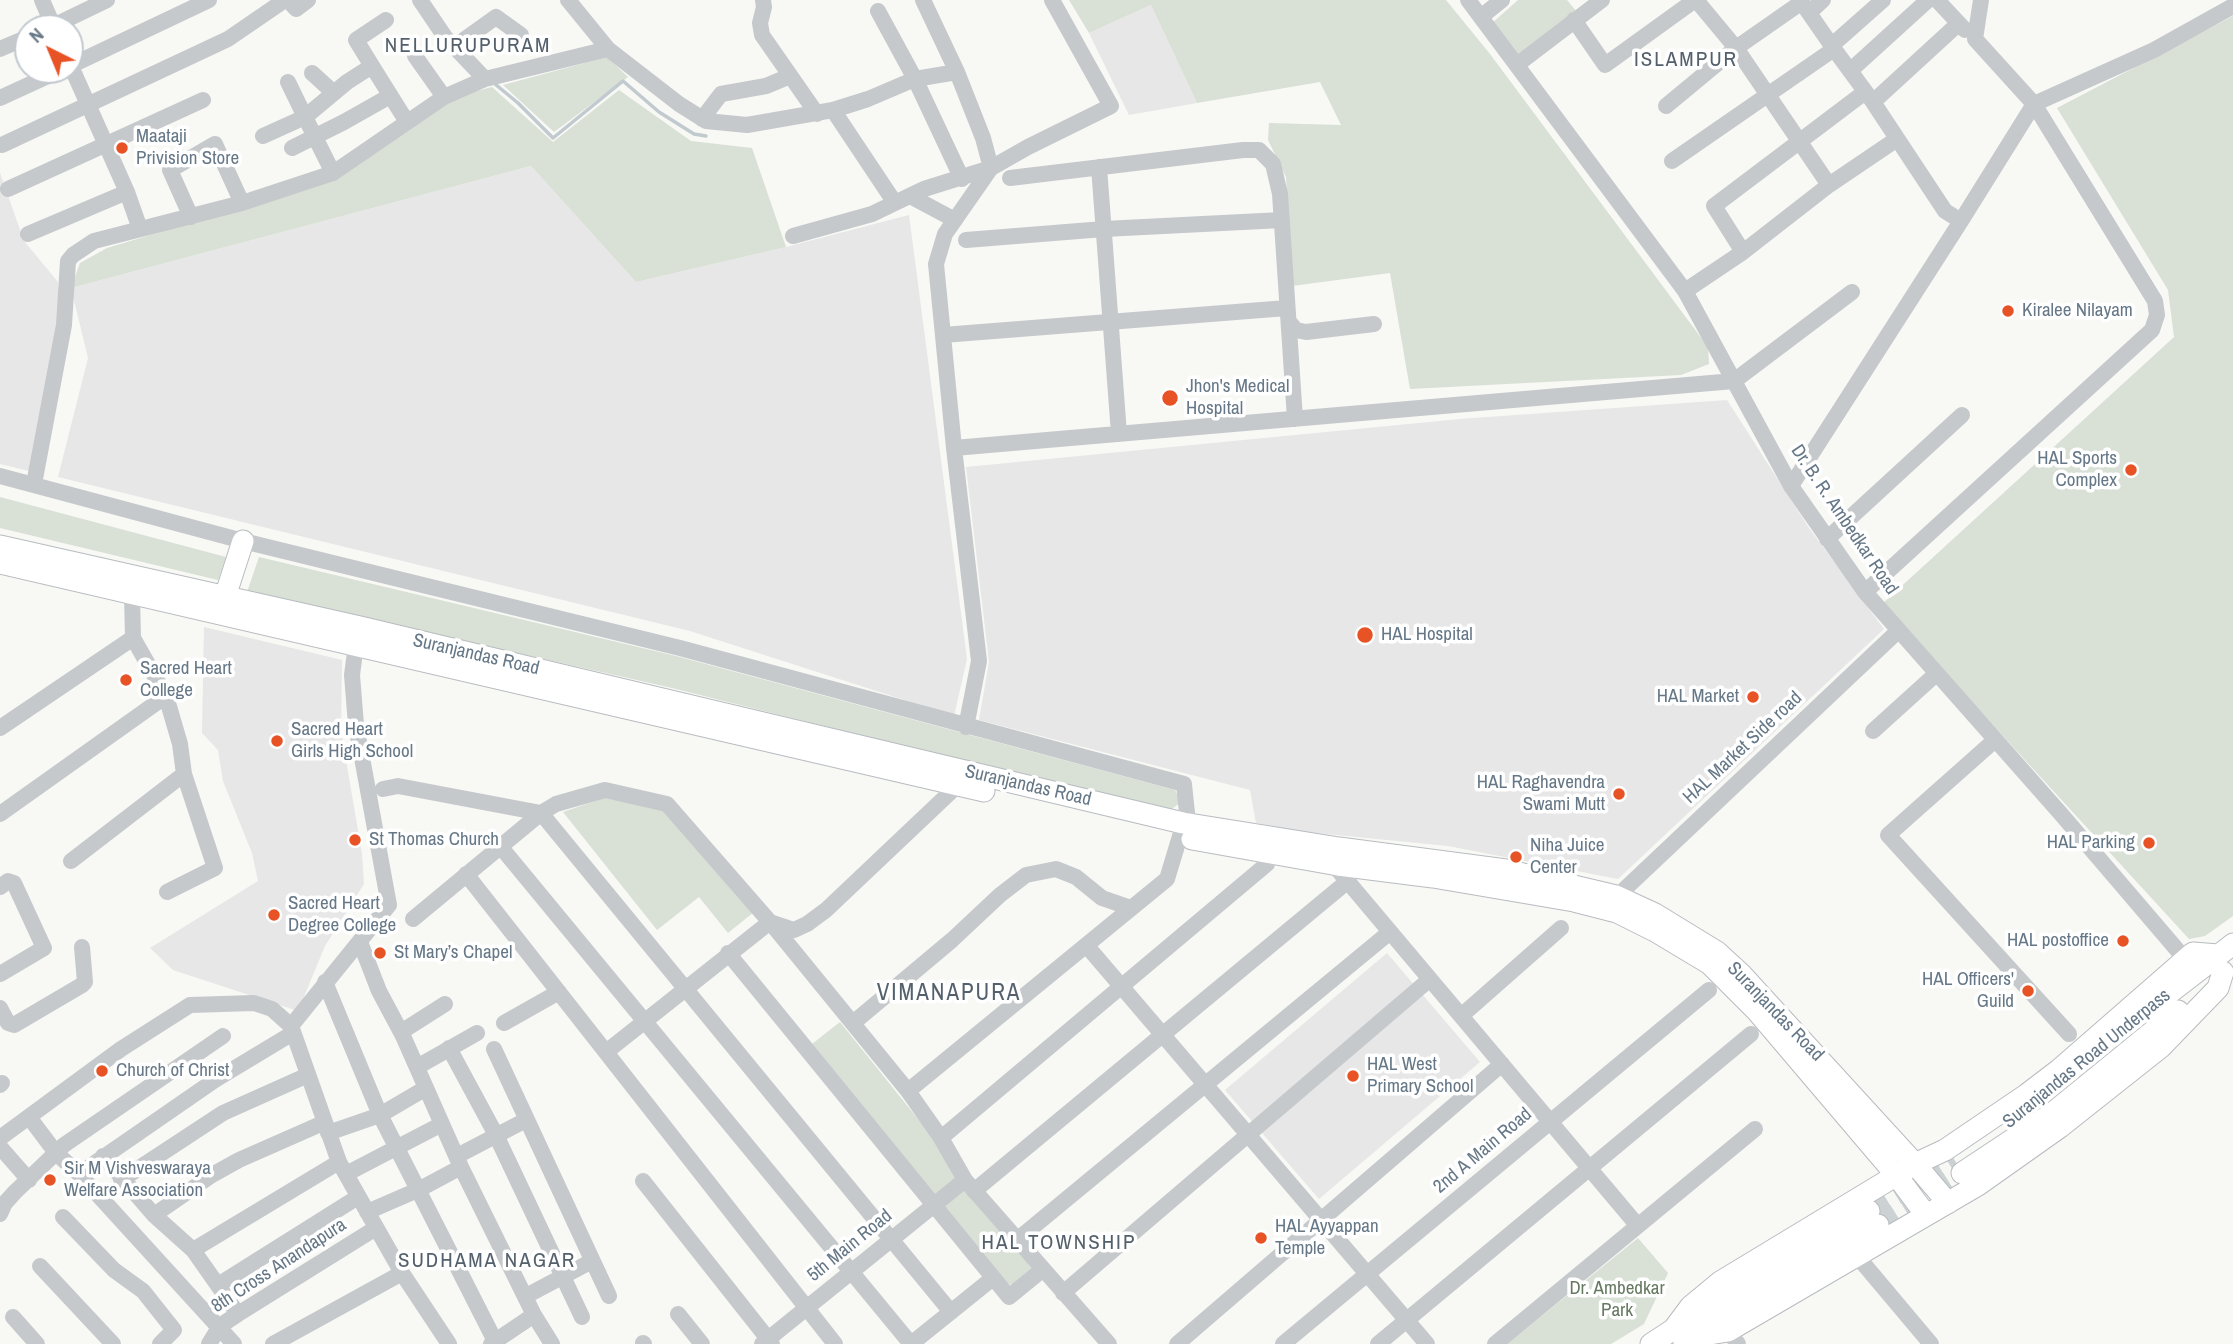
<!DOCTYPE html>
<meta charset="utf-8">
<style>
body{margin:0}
#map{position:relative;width:2233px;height:1344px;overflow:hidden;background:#f8f8f5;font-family:"Archivo Narrow",sans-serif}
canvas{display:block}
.north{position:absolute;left:14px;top:14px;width:70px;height:70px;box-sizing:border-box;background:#fff;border:2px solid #c2c9cf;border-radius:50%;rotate:317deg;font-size:19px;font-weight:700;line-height:28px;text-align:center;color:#667887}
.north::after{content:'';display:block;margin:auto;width:24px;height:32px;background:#e85325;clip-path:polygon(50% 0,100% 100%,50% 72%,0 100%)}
</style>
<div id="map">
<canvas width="2233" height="1344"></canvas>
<div class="north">N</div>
</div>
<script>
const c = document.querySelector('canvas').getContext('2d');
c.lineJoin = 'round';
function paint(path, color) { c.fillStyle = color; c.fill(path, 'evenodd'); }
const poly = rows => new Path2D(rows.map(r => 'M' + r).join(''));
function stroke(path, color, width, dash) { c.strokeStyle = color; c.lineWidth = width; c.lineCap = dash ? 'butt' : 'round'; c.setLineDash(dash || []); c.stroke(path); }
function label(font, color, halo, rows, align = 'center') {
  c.font = font + ' "Archivo Narrow",sans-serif'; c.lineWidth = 7; c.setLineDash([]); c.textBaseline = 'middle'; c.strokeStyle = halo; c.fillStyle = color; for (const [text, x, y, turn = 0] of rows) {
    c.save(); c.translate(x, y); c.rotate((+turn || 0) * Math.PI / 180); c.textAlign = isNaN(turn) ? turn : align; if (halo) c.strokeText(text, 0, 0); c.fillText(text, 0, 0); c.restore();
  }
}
paint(poly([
 [1151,5,1197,103,1129,115,1089,33],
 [531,166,636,282,786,247,909,215,967,659,954,716,690,631,58,477,88,358,71,288],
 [0,173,24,241,58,282,58,325,29,471,0,464],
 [1727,400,1809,528,1884,629,1618,879,1448,846,1306,832,1256,823,1250,790,979,720,989,662,966,467,1460,419],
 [204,627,342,660,341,731,362,854,364,884,325,946,298,1011,173,970,150,948,258,881,252,853,223,781,218,750,202,733],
 [1387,953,1480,1062,1319,1199,1225,1090]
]), '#e6e7e6');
paint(poly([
 [1069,0,1446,0,1490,54,1708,347,1709,364,1681,375,1410,389,1390,273,1292,286,1286,177,1268,140,1269,123,1341,125,1320,82,1197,103,1151,5,1089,33],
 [1518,0,1567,0,1577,12,1516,56,1491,24],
 [2233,16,2233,916,2205,936,2189,939,1882,604,2174,337,2168,290,2057,108],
 [607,57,628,77,554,132,503,85],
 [492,87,553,142,619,90,691,141,752,148,786,247,636,282,531,166,71,288,80,263,107,248,339,178,457,96],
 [0,497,226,557,218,580,0,528],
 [259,557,676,656,1175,790,1181,802,1168,812,672,688,247,592],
 [604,798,663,808,754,912,728,933,699,897,657,930,563,812],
 [840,1022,934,1139,955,1179,933,1198,812,1044],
 [965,1190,1036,1270,1013,1286,995,1278,941,1208],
 [1638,1238,1668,1273,1644,1324,1611,1344,1507,1344]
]), '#d9e0d6');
stroke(poly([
 [495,84,518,103,553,138,623,81,659,112,694,134,706,136]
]), '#c0cacf', 3.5);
stroke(poly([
 [1869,1211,1954,1159],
 [1878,1225,1962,1173]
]), '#ccd2d4', 21, [21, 10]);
const major = poly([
 [0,546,360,627,1183,823,1339,848,1506,870,1616,896,1655,914,1717,952,1742,975,1915,1164,1948,1203],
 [0,563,984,791],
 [221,609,243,541],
 [1192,839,1338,865,1433,877,1574,901,1617,912,1655,931,1710,964,1756,1010,1897,1176,1926,1215],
 [2146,1011,2233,944],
 [1962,1173,2054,1112,2178,1011],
 [1673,1330,1691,1306,1720,1282,1915,1164,1945,1150,2026,1095,2060,1069,2193,953,2218,955],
 [1696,1336,1728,1331,1978,1185,2060,1127,2161,1047,2218,988,2223,972],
 [1651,1344,1712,1304,1869,1211],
 [1684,1344,1716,1322,1878,1225]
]);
stroke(major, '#b8bcc0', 23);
stroke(poly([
 [42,0,54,28],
 [288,0,296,9,308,0],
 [420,0,445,37,485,79],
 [568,0,608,49],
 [763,0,764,7,760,23,762,35,817,114],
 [923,0,957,72,983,138,991,168],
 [1468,0,1685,291,1791,486,1865,592,2061,814,2185,959],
 [1696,0,1736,48,1829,185],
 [1800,0,1834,49,1873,102,1945,211,1961,221],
 [1937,0,1965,30],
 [878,11,915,79,962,179],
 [1809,13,1823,0],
 [1482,16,1502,0],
 [1574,20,1605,65,1695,0],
 [49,28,107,0],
 [1831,46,1883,0],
 [454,47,496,17,521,35],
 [0,49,28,37],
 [415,56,444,97],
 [70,64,127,192,140,229],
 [1518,64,1602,0],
 [70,66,209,0],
 [372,66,356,40,386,20],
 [1851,70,1928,0],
 [312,73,334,93],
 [0,98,61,70],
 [1873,102,1958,24],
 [2034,104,2154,50,2233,6],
 [1666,106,1736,48,1802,2],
 [833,110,895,203],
 [702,119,721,94,766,86,790,76],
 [263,136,305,117,288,82],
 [2,145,228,39,285,0],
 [292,148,344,122,390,96],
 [1672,161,1834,49],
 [1099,167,1119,434],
 [333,173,305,117,347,82,372,66,407,122],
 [1010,178,1243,150,1259,150,1273,164,1280,194,1295,419],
 [8,189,203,100],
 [910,196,955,220],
 [191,217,170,170,215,144,242,203],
 [28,234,127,192],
 [793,236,872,214,924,189,991,168,1028,147,1111,106,1052,0],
 [966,240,1104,229,1282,220],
 [1743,252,1714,206,1865,92],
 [1685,291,1743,252,1829,185,1897,139],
 [1291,324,1296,330,1306,332,1374,324],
 [943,335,1287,308],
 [954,448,1734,381,1852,292],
 [0,476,243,541,680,648,1184,784,1187,813,1167,879,908,1091],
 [34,484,64,325,68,261,73,255,94,241,242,203,333,173,444,97,485,79,608,49,679,104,706,121,747,125,833,110,868,99,915,79,957,72],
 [1791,486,1961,221,2034,104],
 [1827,539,1962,415],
 [1865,592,2152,330,2157,315,2155,301,2034,104,1975,39,1981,0],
 [132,595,133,638,166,696,180,744,184,774,215,868,167,892],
 [357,637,352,675,356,725,389,905,291,1026,339,1162,402,1273,449,1344],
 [966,727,979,661,954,448,936,264,945,234,991,168],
 [0,728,133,638],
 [1873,731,1936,674],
 [1995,740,1888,835,2069,1034],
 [383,789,398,786,541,813,951,1312],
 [0,814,166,696],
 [500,846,911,1344],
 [71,861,184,774],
 [1334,861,1333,864,1638,1226],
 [466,874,835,1344],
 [0,887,8,881,14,883,44,948,0,974],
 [1610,903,1898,631],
 [413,919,541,813,556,804,605,790,667,804,770,922,908,1091,941,1138,965,1180,1109,1344],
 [360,942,379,991,403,1036,461,1167,534,1315,552,1344],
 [1086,945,1427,1344],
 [728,953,1009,1297,1042,1270],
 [325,982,380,1115,495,1341],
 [0,1008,8,1023,14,1025,82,985,85,982,82,947],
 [1461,1016,1561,928],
 [504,1023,559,992],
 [853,1023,952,940,1000,895,1026,875,1056,869,1076,877,1102,898,1131,908],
 [401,1032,445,1004],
 [449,1048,496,1135,582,1317],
 [494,1049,609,1296],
 [606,1052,770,922,794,930,807,924,826,910,958,785],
 [417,1067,477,1033],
 [0,1085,2,1083],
 [29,1117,56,1153,79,1174,234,1344],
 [328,1133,380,1115,426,1088],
 [0,1138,121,1049,190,1005,254,1003,272,1009,291,1026],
 [941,1138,1267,864],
 [0,1147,29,1180],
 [103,1156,154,1215,193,1250,238,1314],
 [457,1156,526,1120],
 [79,1174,215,1080,293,1033],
 [346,1174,442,1124],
 [121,1180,223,1113,308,1075],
 [643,1181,772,1344],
 [974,1191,1348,881],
 [367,1212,420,1189,461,1167],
 [0,1214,5,1203,15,1192,64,1145,223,1036],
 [154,1215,212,1175,239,1160,323,1123],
 [63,1217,114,1270,143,1291,174,1330,160,1344],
 [1017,1240,1390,932],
 [193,1250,339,1162],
 [1857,1256,1931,1344],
 [40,1266,113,1344],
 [218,1285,358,1197],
 [1063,1293,1430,979],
 [526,1296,592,1261],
 [678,1314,702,1344],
 [13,1317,37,1344],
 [1728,1331,1738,1344],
 [643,1343,644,1344],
 [209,1344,220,1326,238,1314,376,1228],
 [273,1344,402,1273],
 [491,1344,534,1315],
 [762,1344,965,1180],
 [911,1344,993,1278],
 [1177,1344,1502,1064],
 [1283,1344,1709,990],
 [1378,1344,1751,1034],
 [1495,1344,1755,1129]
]), '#c5c9cc', 16);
stroke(major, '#fff', 21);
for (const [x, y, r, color] of [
 [122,148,7,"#e85325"],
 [2008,311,7,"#e85325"],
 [1170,398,9,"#e85325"],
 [2131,470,7,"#e85325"],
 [1365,635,9,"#e85325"],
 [126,680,7,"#e85325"],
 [1753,697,7,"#e85325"],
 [277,741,7,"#e85325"],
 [1619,794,7,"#e85325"],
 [355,840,7,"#e85325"],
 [2149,843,7,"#e85325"],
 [1516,857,7,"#e85325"],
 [274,915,7,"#e85325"],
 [2123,941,7,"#e85325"],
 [380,953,7,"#e85325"],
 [2028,991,7,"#e85325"],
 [102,1071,7,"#e85325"],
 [1353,1076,7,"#e85325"],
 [50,1180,7,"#e85325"],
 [1261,1238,7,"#e85325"]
]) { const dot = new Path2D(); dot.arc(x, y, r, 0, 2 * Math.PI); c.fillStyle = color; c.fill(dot); stroke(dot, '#fff', 2.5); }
label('19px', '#667887', '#fff', [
 ["Maataji",136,137],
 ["Privision Store",136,159],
 ["Kiralee Nilayam",2022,311],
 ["Jhon's Medical",1186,387],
 ["Hospital",1186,409],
 ["HAL Sports",2117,459,"right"],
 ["Complex",2117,481,"right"],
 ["HAL Hospital",1381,635],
 ["Sacred Heart",140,669],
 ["College",140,691],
 ["HAL Market",1739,697,"right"],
 ["Sacred Heart",291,730],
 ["Girls High School",291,752],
 ["HAL Raghavendra",1605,783,"right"],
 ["Swami Mutt",1605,805,"right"],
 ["St Thomas Church",369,840],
 ["HAL Parking",2135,843,"right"],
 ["Niha Juice",1530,846],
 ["Center",1530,868],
 ["Sacred Heart",288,904],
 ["Degree College",288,926],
 ["HAL postoffice",2109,941,"right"],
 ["St Mary’s Chapel",394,953],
 ["HAL Officers'",2014,980,"right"],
 ["Guild",2014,1002,"right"],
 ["HAL West",1367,1065],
 ["Primary School",1367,1087],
 ["Church of Christ",116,1071],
 ["Sir M Vishveswaraya",64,1169],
 ["Welfare Association",64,1191],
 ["HAL Ayyappan",1275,1227],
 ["Temple",1275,1249]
], 'left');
label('19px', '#667887', '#fff', [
 ["Dr. B. R. Ambedkar Road",1844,520,56],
 ["Suranjandas Road",476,655,13],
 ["HAL Market Side road",1743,748,-43],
 ["Suranjandas Road",1028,786,13],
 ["Suranjandas Road",1775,1012,46],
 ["Suranjandas Road Underpass",2087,1059,-39],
 ["2nd A Main Road",1483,1151,-40],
 ["5th Main Road",850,1246,-39],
 ["8th Cross Anandapura",279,1266,-33]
]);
label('19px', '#667961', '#fff', [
 ["Dr. Ambedkar",1617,1289],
 ["Park",1617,1311]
]);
c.letterSpacing = '2px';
label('21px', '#54616c', '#fff', [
 ["NELLURUPURAM",468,46],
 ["ISLAMPUR",1686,60],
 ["HAL TOWNSHIP",1059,1243],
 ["SUDHAMA NAGAR",487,1261]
]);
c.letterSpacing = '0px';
c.letterSpacing = '2px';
label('23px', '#54616c', '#fff', [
 ["VIMANAPURA",949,994]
]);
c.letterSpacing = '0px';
</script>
